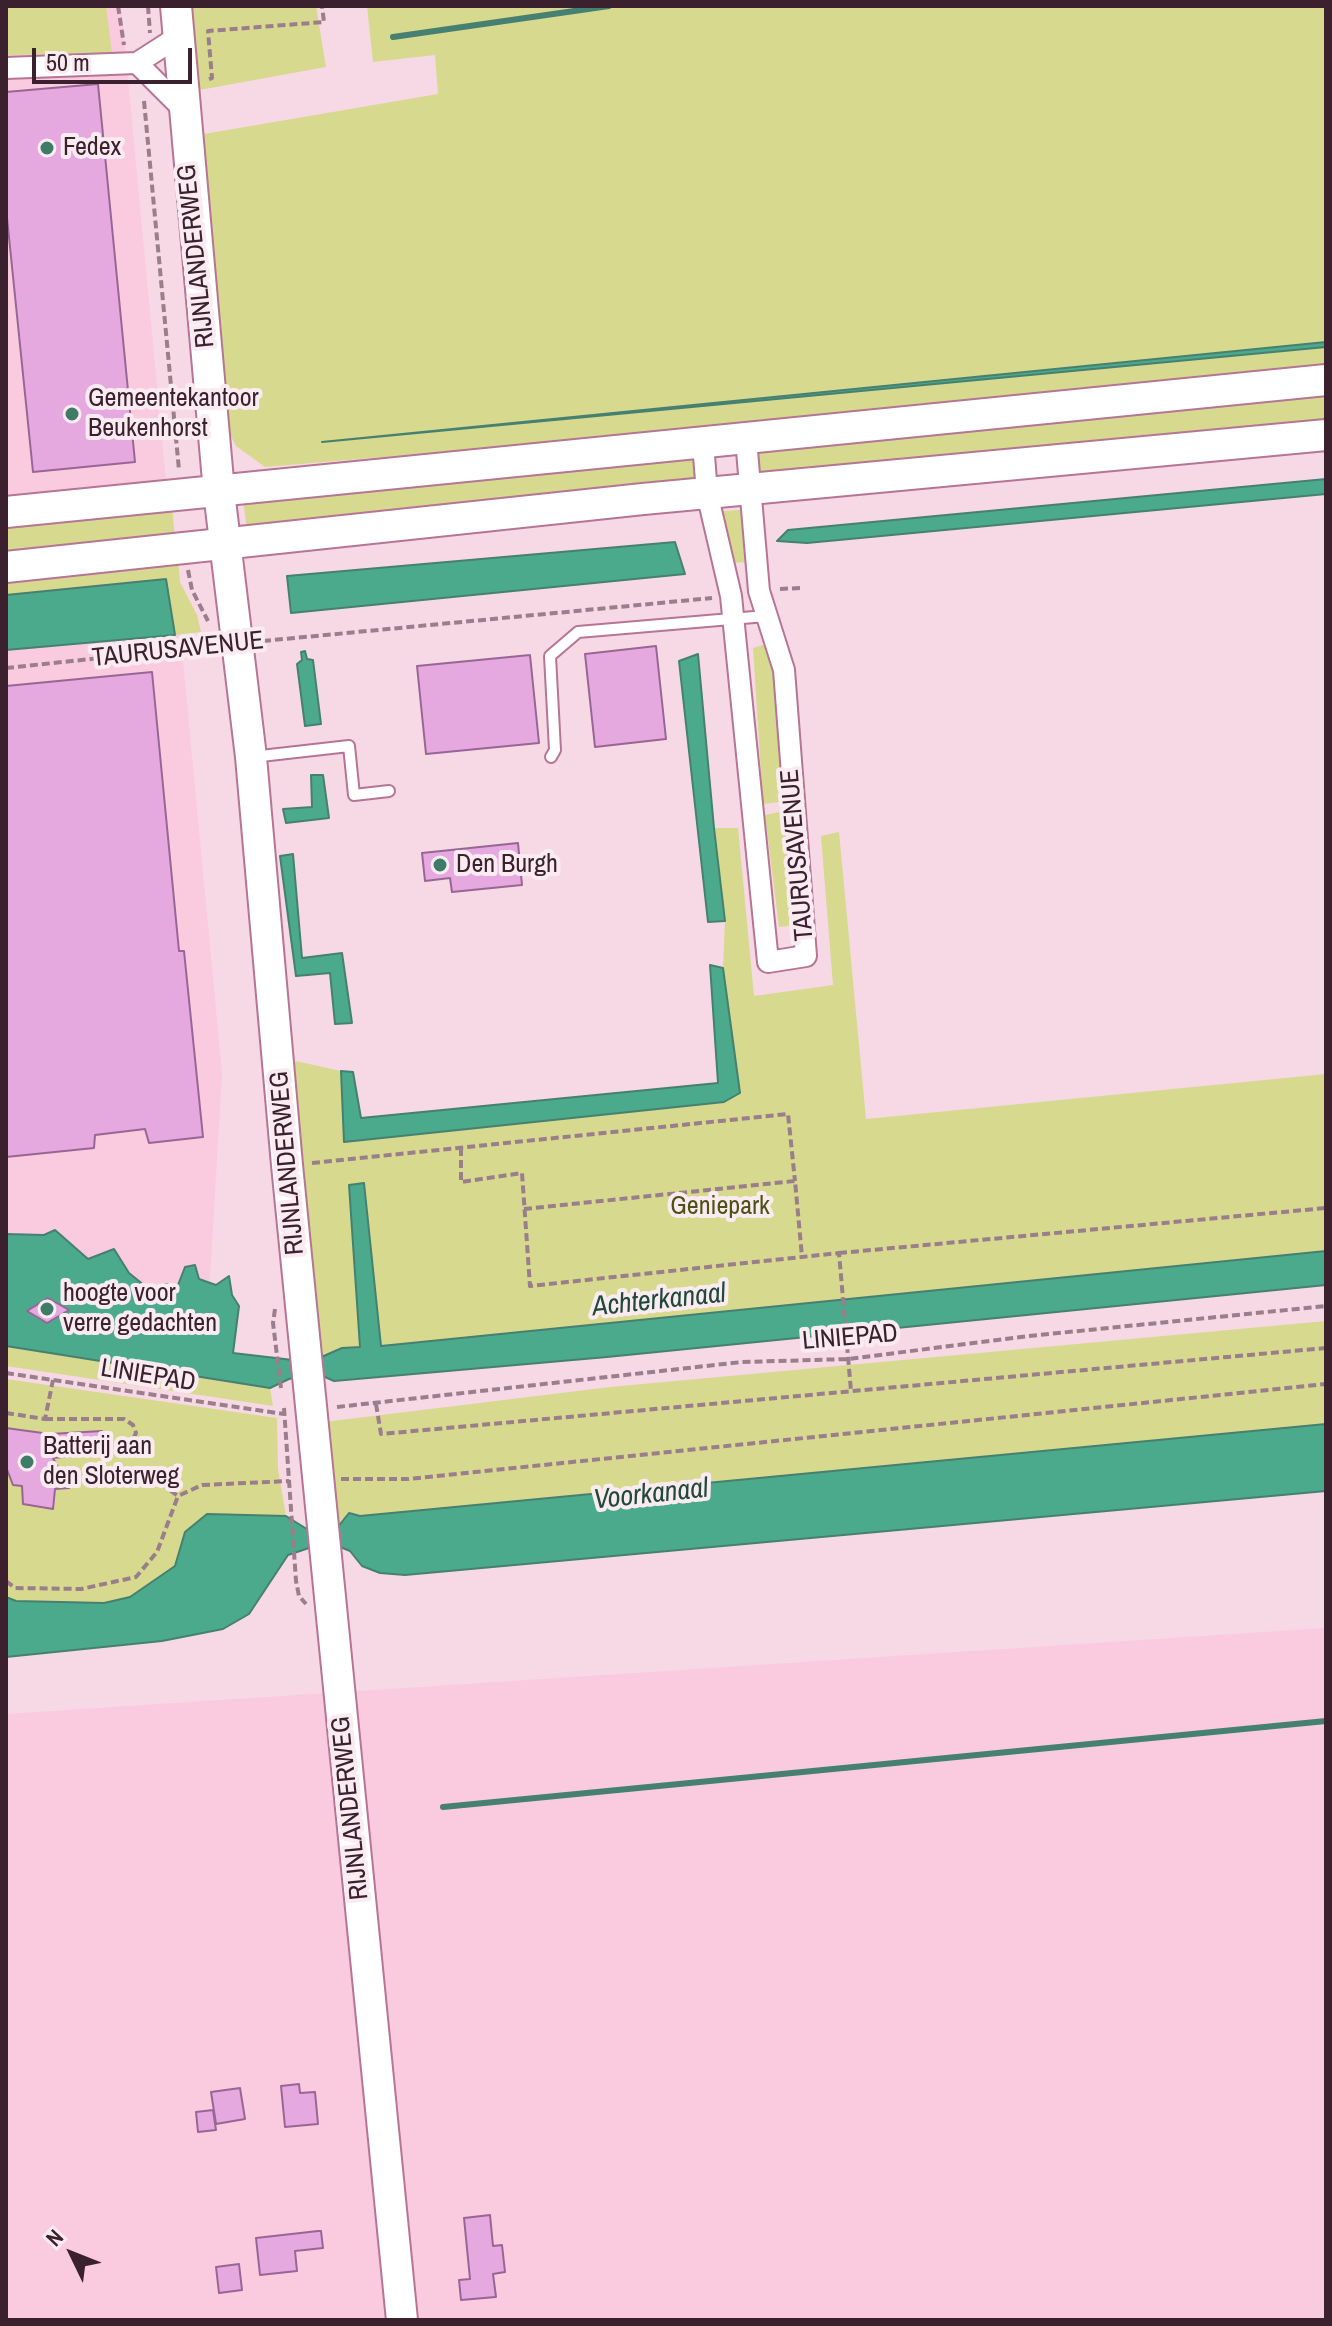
<!DOCTYPE html>
<style>
body{margin:0}
#map{position:relative;width:1332px;height:2326px;overflow:hidden;background:#f6d9e5;font-family:"Archivo Narrow",sans-serif}
canvas{display:block}
.frame{position:absolute;inset:0;border:8px solid #3b212e;pointer-events:none}
.north{position:absolute;left:32px;top:2214px;width:80px;height:80px;-webkit-text-stroke:6px #faebf1;paint-order:stroke;rotate:313deg;font-size:22px;font-weight:700;line-height:32px;text-align:center;color:#3b212e}
.north::after{content:'';display:block;margin:auto;width:28px;height:36px;background:#3b212e;clip-path:polygon(50% 0,100% 100%,50% 72%,0 100%)}
.scale{position:absolute;left:32px;top:48px;width:160px;height:36px;box-sizing:border-box;border:4px solid #3b212e;border-top:0;padding-left:10px;font-size:24px;line-height:28px;white-space:nowrap;color:#3b212e;-webkit-text-stroke:6px #faebf1;paint-order:stroke}
</style>
<div id="map">
<canvas width="1332" height="2326"></canvas>
<div class="frame"></div>
<div class="north">N</div>
<div class="scale">50 m</div>
</div>
<script>
const c = document.querySelector('canvas').getContext('2d');
c.lineJoin = 'round';
function paint(path, color) { c.fillStyle = color; c.fill(path, 'evenodd'); }
const poly = rows => new Path2D(rows.map(r => 'M' + r).join(''));
function stroke(path, color, width, dash) { c.strokeStyle = color; c.lineWidth = width; c.lineCap = dash ? 'butt' : 'round'; c.setLineDash(dash || []); c.stroke(path); }
function label(font, color, halo, rows, align = 'center') {
  c.font = font + ' "Archivo Narrow",sans-serif'; c.lineWidth = 8; c.setLineDash([]); c.textBaseline = 'middle'; c.strokeStyle = halo; c.fillStyle = color; for (const [text, x, y, turn = 0] of rows) {
    c.save(); c.translate(x, y); c.rotate((+turn || 0) * Math.PI / 180); c.textAlign = isNaN(turn) ? turn : align; if (halo) c.strokeText(text, 0, 0); c.fillText(text, 0, 0); c.restore();
  }
}
paint(poly([
 [6,6,121,6,222,1073,208,1313,6,1267],
 [1326,1628,1326,2320,6,2320,6,1714]
]), '#facadf');
paint(poly([
 [6,6,106,6,112,53,6,55],
 [187,6,316,6,326,67,194,91],
 [367,6,1326,6,1326,342,535,422,1326,347,1326,368,832,419,265,467,236,446,225,425,198,135,438,94,435,55,373,62],
 [1326,393,1326,424,767,479,755,470,755,457,762,449],
 [691,459,699,469,699,477,692,486,247,529,243,500],
 [172,506,175,541,6,557,6,522],
 [741,510,749,562,732,563,721,511],
 [178,560,180,582,197,615,201,632,175,635,165,579,6,595,6,577],
 [766,644,775,672,789,801,763,804,753,648],
 [788,810,789,926,779,927,765,815],
 [714,828,738,828,754,996,833,985,821,836,839,832,866,1119,1326,1074,1326,1251,380,1346,363,1183,349,1186,360,1347,342,1348,316,1360,291,1060,341,1071,344,1141,740,1093,723,968,725,921],
 [1326,1321,1326,1425,360,1516,350,1513,333,1533,324,1422,610,1387],
 [6,1346,270,1388,273,1406,6,1366],
 [6,1379,277,1418,278,1469,286,1516,207,1514,185,1532,176,1566,130,1597,104,1603,16,1601,6,1597]
]), '#d7d98f');
const water = poly([
 [1326,342,1326,347,322,442,1326,342],
 [1326,479,1326,494,807,543,777,541,788,530,1326,479],
 [675,542,685,574,291,613,287,576,675,542],
 [166,579,175,635,6,650,6,595,166,579],
 [305,651,307,659,313,660,321,724,305,726,297,664,302,660,301,652,305,651],
 [698,654,714,828,725,921,708,922,679,661,698,654],
 [311,775,323,775,329,818,286,823,283,809,312,807,311,775],
 [293,854,302,958,342,953,352,1023,335,1024,330,973,296,976,280,856,293,854],
 [710,965,723,968,740,1093,724,1102,344,1142,341,1071,353,1072,361,1118,718,1083,710,965],
 [364,1183,381,1346,1326,1251,1326,1285,607,1357,334,1381,316,1373,289,1379,270,1388,6,1346,6,1234,44,1235,55,1230,88,1259,114,1249,129,1273,150,1290,162,1284,178,1285,185,1267,195,1265,199,1279,216,1285,229,1276,232,1295,239,1306,233,1353,310,1362,342,1348,360,1347,349,1185,364,1183],
 [1326,1424,1326,1491,405,1575,380,1573,362,1566,350,1551,333,1544,315,1546,288,1555,249,1614,223,1629,162,1641,6,1657,6,1597,16,1601,104,1603,130,1597,175,1566,185,1532,207,1514,286,1516,310,1531,333,1533,349,1513,360,1516,1326,1424]
]);
paint(water, '#4ba98c');
stroke(water, '#468070', 2);
stroke(poly([
 [393,37,609,6],
 [443,1807,1326,1721]
]), '#468070', 6);
const building = poly([
 [98,84,135,462,33,472,6,208,6,92,98,84],
 [656,646,666,739,595,747,585,654,656,646],
 [530,655,539,743,426,754,417,666,530,655],
 [152,672,179,951,184,951,203,1137,149,1143,145,1129,95,1135,94,1148,6,1157,6,686,152,672],
 [518,843,522,885,452,892,450,878,425,881,422,853,518,843],
 [48,1298,69,1310,47,1323,27,1311,48,1298],
 [6,1428,50,1434,102,1431,106,1453,53,1458,69,1488,55,1489,53,1509,23,1504,22,1486,13,1485,6,1467,6,1428],
 [299,2084,300,2093,315,2092,318,2124,285,2127,281,2086,299,2084],
 [240,2088,245,2119,216,2124,211,2092,240,2088],
 [213,2110,216,2130,198,2132,196,2112,213,2110],
 [490,2215,493,2246,502,2245,505,2272,493,2274,496,2297,461,2300,459,2280,470,2279,464,2218,490,2215],
 [318,2231,321,2231,323,2248,295,2251,297,2271,260,2275,256,2238,318,2231],
 [239,2264,242,2290,219,2293,216,2267,239,2264]
]);
paint(building, '#e5a8df');
stroke(building, '#986694', 2);
const lane = poly([
 [252,757,349,746,354,795,389,791],
 [551,757,555,750,550,656,578,632,766,616]
]);
const street = poly([
 [137,63,183,109],
 [6,68,137,63,179,36],
 [703,443,707,493,731,596,768,962,806,956,784,670,759,591,746,439]
]);
const secondary = poly([
 [176,6,219,492,251,757,287,1165,402,2320],
 [6,512,1326,380],
 [6,567,643,499,1326,435]
]);
stroke(lane, '#b67594', 14);
stroke(street, '#b67594', 24);
stroke(secondary, '#b67594', 34);
stroke(poly([
 [118,6,124,45],
 [148,6,150,33],
 [209,79,212,78,208,31,324,22,322,6],
 [144,101,179,470],
 [188,570,192,590,208,621],
 [780,589,800,588],
 [263,641,712,598],
 [6,668,214,646],
 [461,1148,461,1182,522,1173,530,1286,839,1253,851,1391],
 [312,1163,788,1114,795,1181],
 [524,1209,795,1181,802,1257],
 [839,1253,1326,1208],
 [275,1309,273,1323,281,1388],
 [6,1373,284,1414],
 [376,1404,381,1434,1326,1348],
 [337,1407,742,1362,848,1359,1029,1336,1326,1306],
 [284,1408,296,1581,299,1596,306,1604],
 [6,1413,45,1419,53,1380],
 [45,1419,124,1419,133,1425,136,1433,133,1439],
 [151,1476,178,1496,202,1485,289,1481],
 [341,1479,408,1479,1326,1384],
 [6,1581,15,1588,81,1589,136,1577,157,1552,178,1496]
]), '#9a7e8b', 4, [8, 4]);
stroke(lane, '#fff', 10);
stroke(street, '#fff', 20);
stroke(secondary, '#fff', 30);
for (const [x, y, r, color] of [
 [47,148,8,"#3f7c68"],
 [72,414,8,"#3f7c68"],
 [440,865,8,"#3f7c68"],
 [47,1309,8,"#3f7c68"],
 [27,1462,8,"#3f7c68"]
]) { const dot = new Path2D(); dot.arc(x, y, r, 0, 2 * Math.PI); c.fillStyle = color; c.fill(dot); stroke(dot, '#faebf1', 3); }
label('26px', '#3b212e', '#faebf1', [
 ["Fedex",63,148],
 ["Gemeentekantoor",88,399],
 ["Beukenhorst",88,429],
 ["Den Burgh",456,865],
 ["hoogte voor",63,1294],
 ["verre gedachten",63,1324],
 ["Batterij aan",43,1447],
 ["den Sloterweg",43,1477]
], 'left');
label('26px', '#3b212e', '#faebf1', [
 ["RIJNLANDERWEG",197,256,-96],
 ["TAURUSAVENUE",178,650,-6],
 ["TAURUSAVENUE",798,855,-95],
 ["RIJNLANDERWEG",288,1163,-95],
 ["LINIEPAD",850,1338,-5],
 ["LINIEPAD",148,1376,9],
 ["RIJNLANDERWEG",351,1808,-96]
]);
label('26px', '#4f5015', '#faebf1', [
 ["Geniepark",720,1207]
]);
label('italic 28px', '#20493c', '#faebf1', [
 ["Achterkanaal",659,1301,-6],
 ["Voorkanaal",651,1495,-6]
]);
</script>
